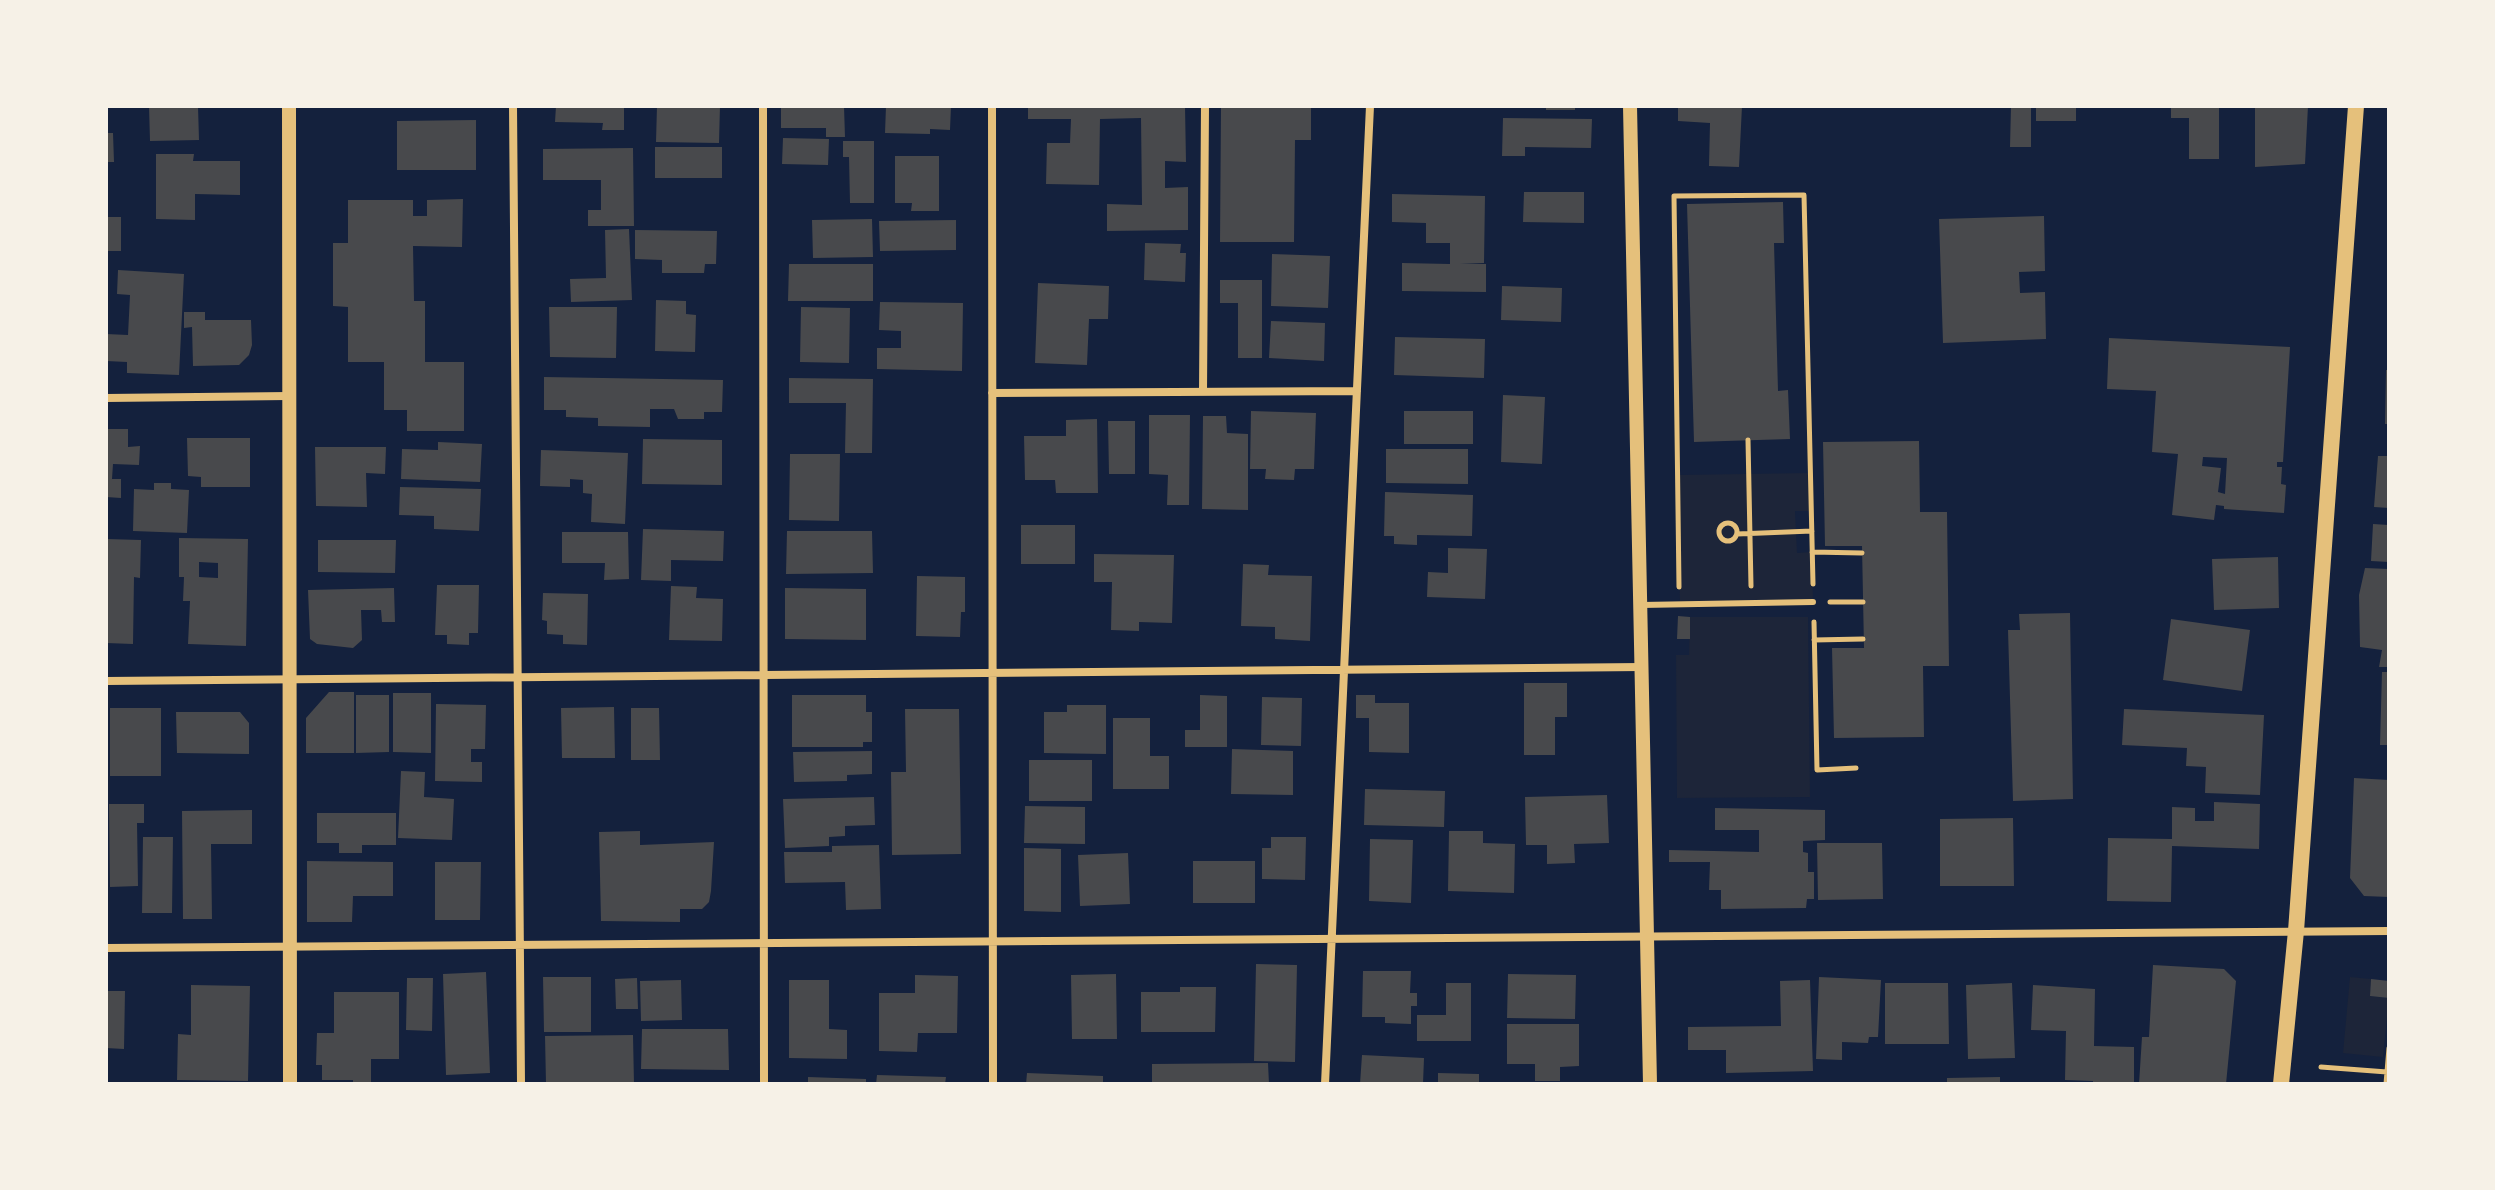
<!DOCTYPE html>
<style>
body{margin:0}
#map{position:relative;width:2495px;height:1190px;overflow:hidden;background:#14213d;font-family:Jost,sans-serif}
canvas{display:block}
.frame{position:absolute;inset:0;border:108px solid #f6f1e7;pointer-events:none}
</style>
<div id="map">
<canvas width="2495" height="1190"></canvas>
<div class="frame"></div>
</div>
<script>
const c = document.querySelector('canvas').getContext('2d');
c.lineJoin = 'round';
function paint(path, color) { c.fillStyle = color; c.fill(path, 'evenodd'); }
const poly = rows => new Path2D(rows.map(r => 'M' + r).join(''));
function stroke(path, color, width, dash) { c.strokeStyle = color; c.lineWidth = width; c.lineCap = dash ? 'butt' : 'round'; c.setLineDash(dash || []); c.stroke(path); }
paint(poly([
 [1810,473,1811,511,1795,511,1797,553,1812,552,1813,602,1680,604,1677,475],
 [1690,617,1808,617,1810,797,1677,798,1676,655,1689,655],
 [2350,977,2371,979,2370,996,2389,998,2383,1057,2343,1053]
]), '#1d2539');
paint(poly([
 [149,106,198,106,199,140,150,141],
 [556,106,624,106,624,130,602,130,603,123,555,122],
 [657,106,720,106,719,143,656,142],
 [781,106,844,106,845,137,826,137,826,128,781,128],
 [886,106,951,106,950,130,930,129,930,134,885,133],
 [1028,106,1185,106,1186,162,1165,161,1165,188,1188,187,1188,230,1107,231,1107,204,1142,205,1141,118,1100,119,1099,185,1046,184,1047,143,1070,143,1071,119,1028,119],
 [1221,106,1311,106,1311,140,1295,140,1294,242,1220,242],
 [1546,106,1575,106,1575,110,1546,110],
 [1678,106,1742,106,1739,167,1709,166,1710,123,1678,121],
 [2011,106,2031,106,2031,147,2010,147],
 [2036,106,2076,106,2076,121,2036,121],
 [2171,106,2219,106,2219,159,2189,159,2189,118,2171,118],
 [2255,106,2308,106,2305,164,2255,167],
 [1503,118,1592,119,1591,148,1525,147,1525,156,1502,156],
 [476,120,476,170,397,170,397,121],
 [106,133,113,133,114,162,106,162],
 [783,138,829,139,828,165,782,164],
 [843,141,874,141,874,203,850,203,849,157,843,157],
 [655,147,722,147,722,178,655,178],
 [633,148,634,226,588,226,588,210,601,210,601,180,543,180,543,149],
 [156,154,194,154,193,161,240,161,240,195,195,194,195,220,156,219],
 [895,156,939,156,939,211,911,211,912,203,895,203],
 [1524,192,1584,192,1584,223,1523,222],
 [1392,194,1485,196,1484,263,1460,264,1486,264,1486,292,1402,291,1402,263,1450,264,1450,243,1426,243,1426,223,1392,222],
 [463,199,462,247,413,246,414,301,425,301,425,362,464,362,464,431,407,431,407,410,384,410,384,362,348,362,348,307,333,306,333,243,348,243,348,200,413,200,413,216,427,216,427,200],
 [1783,202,1784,243,1774,243,1778,391,1788,390,1790,439,1694,442,1687,204],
 [2044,216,2045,271,2019,272,2020,293,2045,292,2046,339,1943,343,1939,219],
 [106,217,121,217,121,251,106,251],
 [872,219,873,257,813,258,812,220],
 [956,220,956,250,880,251,879,221],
 [629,229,632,300,571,302,570,279,606,278,605,230],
 [635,230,717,231,716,264,705,264,704,273,662,273,662,260,635,259],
 [1145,243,1181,244,1180,253,1186,253,1185,282,1144,280],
 [1272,254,1330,256,1328,308,1271,306],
 [789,264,873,264,873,301,788,301],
 [118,270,184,274,179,375,127,373,127,362,106,361,106,334,128,335,130,295,117,294],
 [1220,280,1262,280,1262,358,1238,358,1238,303,1220,303],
 [1038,283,1109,286,1108,319,1089,319,1087,365,1035,363],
 [1502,286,1562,288,1561,322,1501,320],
 [656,300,686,301,686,314,696,315,695,352,655,351],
 [880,302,963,303,962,371,877,369,877,348,901,348,901,331,879,330],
 [549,307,617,307,616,358,550,357],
 [801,307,850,308,849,363,800,362],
 [184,312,205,312,205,320,251,320,252,345,249,355,239,365,193,366,192,327,184,328],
 [1271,321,1325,323,1324,361,1269,358],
 [1395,337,1485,339,1484,378,1394,375],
 [2109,338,2290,347,2283,462,2277,462,2277,467,2282,467,2281,484,2286,485,2284,513,2224,509,2224,506,2216,505,2214,520,2172,515,2178,454,2152,452,2156,391,2107,389],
 [2203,457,2227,458,2225,494,2218,492,2221,468,2202,466],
 [2386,370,2389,370,2389,424,2385,424],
 [544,377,723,380,722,412,704,412,704,419,678,419,674,409,650,409,650,427,598,426,598,418,566,417,566,410,544,410],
 [789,378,873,379,872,453,845,453,846,403,789,403],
 [1503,395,1545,397,1542,464,1501,462],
 [1251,411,1316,413,1314,469,1295,469,1294,480,1265,479,1266,469,1250,469],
 [1404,411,1473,411,1473,444,1404,444],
 [1149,415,1190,415,1189,505,1167,505,1168,475,1149,474],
 [1203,416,1226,416,1227,433,1248,434,1248,510,1202,509],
 [1097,419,1098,493,1056,493,1055,480,1025,480,1024,436,1066,436,1066,420],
 [1108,421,1135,421,1135,474,1109,474],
 [106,429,128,429,128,447,140,446,139,465,113,464,112,479,121,479,121,498,106,497],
 [187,438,250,438,250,487,201,487,201,477,188,476],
 [643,439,722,440,722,485,642,484],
 [1919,441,1920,512,1947,512,1949,666,1923,666,1924,737,1834,738,1832,648,1864,648,1862,546,1825,546,1823,442],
 [438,442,482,444,480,482,401,479,402,449,438,450],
 [315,447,386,447,385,474,366,473,367,507,316,506],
 [1386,449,1468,449,1468,484,1386,483],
 [541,450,628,453,625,524,591,522,592,494,583,493,583,480,570,479,570,487,540,486],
 [790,454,840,454,839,521,789,520],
 [2378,456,2389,456,2389,508,2374,507],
 [154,483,171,483,171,489,189,490,187,533,133,531,134,489,154,490],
 [400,487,481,489,479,531,434,529,434,516,399,515],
 [1385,492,1473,495,1472,536,1417,535,1417,545,1394,544,1394,536,1384,536],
 [2373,524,2389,525,2389,562,2371,561],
 [1021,525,1075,525,1075,564,1021,564],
 [643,529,724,531,723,561,671,560,671,581,641,580],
 [787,531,872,531,873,573,786,574],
 [562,532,628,532,629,579,604,580,605,563,562,563],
 [179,538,248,539,246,646,188,644,190,601,183,601,184,577,179,577],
 [199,562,218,563,218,578,199,577],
 [106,539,141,540,140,578,134,577,133,644,106,643],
 [318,540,396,540,395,573,318,572],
 [1448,548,1487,549,1485,599,1427,597,1428,572,1448,573],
 [1094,554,1174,555,1172,623,1139,622,1139,631,1111,630,1112,582,1094,582],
 [2278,557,2279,608,2214,610,2212,559],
 [1243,564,1269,565,1268,575,1312,576,1310,641,1275,639,1275,627,1241,626],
 [2365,568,2389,569,2389,667,2379,667,2382,650,2360,647,2359,595],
 [917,576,965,577,965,612,961,612,960,637,916,636],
 [437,585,479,585,478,633,469,633,469,645,447,644,447,635,435,635],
 [671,586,697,587,696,598,723,599,722,641,669,640],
 [394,588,395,622,382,622,381,610,361,610,362,640,353,648,317,644,310,639,308,590],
 [785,588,866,589,866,640,785,639],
 [543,593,588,594,587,645,563,644,563,635,547,634,547,621,542,620],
 [2070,613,2073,799,2013,801,2008,630,2020,630,2019,614],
 [1678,616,1690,617,1690,639,1677,639],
 [2171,619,2250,630,2242,691,2163,680],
 [2382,672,2389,672,2389,745,2380,745],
 [1524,683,1567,683,1567,717,1555,717,1555,755,1524,755],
 [329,692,354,692,354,753,306,753,306,718],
 [393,693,431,693,431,753,393,752],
 [356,695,389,695,389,752,356,753],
 [792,695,866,695,866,712,872,712,872,742,863,742,863,747,792,747],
 [1200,695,1227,696,1227,747,1185,747,1185,730,1200,730],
 [1356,695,1375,695,1375,703,1409,703,1409,753,1369,752,1369,718,1356,718],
 [1262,697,1302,698,1301,746,1261,745],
 [436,704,486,705,485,749,471,749,471,762,482,762,482,782,435,781],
 [1067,705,1106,705,1106,754,1044,753,1044,712,1067,712],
 [614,707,615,758,562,758,561,708],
 [110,708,161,708,161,776,110,776],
 [631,708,659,708,660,760,631,760],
 [905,709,959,709,961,854,892,855,891,772,906,772],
 [2124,709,2264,715,2260,795,2205,793,2206,767,2186,766,2187,748,2122,745],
 [176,712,240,712,249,723,249,754,177,753],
 [1113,718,1150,718,1150,756,1169,756,1169,789,1113,789],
 [1232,749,1293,751,1293,795,1231,794],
 [872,751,872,774,847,775,847,781,794,782,793,752],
 [1029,760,1092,760,1092,801,1029,801],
 [401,771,425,772,424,797,454,799,452,840,398,838],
 [2354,778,2389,780,2389,897,2364,896,2350,878],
 [1365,789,1445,791,1444,827,1364,825],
 [1607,795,1609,843,1574,844,1575,863,1547,864,1547,845,1526,845,1525,797],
 [874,797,875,825,845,826,845,836,829,837,829,846,785,848,783,799],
 [2214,802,2260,804,2259,849,2172,846,2171,902,2107,901,2108,838,2172,839,2172,807,2195,808,2195,821,2214,821],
 [109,804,144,804,144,823,137,823,138,886,110,887],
 [1025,806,1085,807,1085,844,1024,843],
 [1715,808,1825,810,1825,840,1803,841,1803,852,1808,853,1808,872,1814,872,1814,899,1807,899,1806,908,1721,909,1721,890,1709,890,1710,862,1669,862,1669,850,1759,852,1759,830,1715,830],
 [252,810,252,844,211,844,212,919,183,919,182,811],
 [317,813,396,813,396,845,362,845,362,853,339,853,339,843,317,843],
 [2013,818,2014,886,1940,886,1940,819],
 [640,831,640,845,714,842,711,891,709,902,702,909,680,909,680,922,601,921,599,832],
 [1449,831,1483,831,1483,843,1515,844,1514,893,1448,891],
 [143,837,173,837,172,913,142,913],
 [1271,837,1306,837,1305,880,1262,879,1262,848,1271,848],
 [1370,839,1413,840,1411,903,1369,901],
 [1817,843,1882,843,1883,899,1818,900],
 [879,845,881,909,846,910,845,882,785,883,784,852,832,852,832,846],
 [1024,848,1061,849,1061,912,1024,911],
 [1128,853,1130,904,1080,906,1078,855],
 [307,861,393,862,393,896,353,896,352,922,307,922],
 [1193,861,1255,861,1255,903,1193,903],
 [435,862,481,862,480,920,435,920],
 [1256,964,1297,965,1295,1062,1254,1061],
 [2153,965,2224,969,2236,981,2226,1084,2139,1084,2142,1037,2149,1037],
 [1363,971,1411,971,1410,993,1417,993,1417,1006,1411,1006,1411,1024,1385,1023,1385,1017,1362,1017],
 [486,972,490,1073,446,1075,443,974],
 [1116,974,1117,1039,1072,1039,1071,975],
 [1508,974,1576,975,1575,1019,1507,1018],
 [915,975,958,976,957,1033,918,1033,917,1052,879,1051,879,993,915,993],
 [543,977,591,977,591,1032,544,1032],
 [1819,977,1881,980,1878,1037,1869,1037,1868,1043,1842,1042,1842,1060,1816,1059],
 [407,978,433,978,432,1031,406,1030],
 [637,978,638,1009,616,1009,615,979],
 [2371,979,2389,981,2389,998,2370,996],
 [681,980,682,1020,641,1021,640,981],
 [789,980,829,980,829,1029,847,1030,847,1059,789,1058],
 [1810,980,1813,1071,1726,1073,1726,1050,1688,1050,1688,1027,1781,1026,1780,981],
 [1446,983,1471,983,1471,1041,1417,1041,1417,1015,1446,1015],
 [1885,983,1948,983,1949,1044,1885,1044],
 [2012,983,2015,1058,1968,1059,1966,985],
 [191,985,250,986,248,1081,177,1080,178,1034,191,1035],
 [2033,985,2095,989,2094,1046,2134,1047,2134,1084,2093,1084,2093,1081,2065,1080,2066,1031,2031,1030],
 [1180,987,1216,987,1215,1032,1141,1032,1141,992,1180,992],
 [106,991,125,991,124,1049,106,1048],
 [334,992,399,992,399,1059,371,1059,371,1084,353,1084,353,1080,322,1080,322,1065,316,1065,317,1033,334,1033],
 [1507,1024,1579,1024,1579,1066,1560,1067,1560,1081,1535,1081,1535,1064,1507,1064],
 [642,1029,728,1029,729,1070,641,1069],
 [633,1035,634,1084,546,1084,545,1036],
 [1362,1055,1424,1058,1423,1084,1360,1084],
 [1268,1063,1269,1084,1152,1084,1152,1064],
 [1027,1073,1103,1076,1103,1084,1026,1084],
 [1438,1073,1479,1074,1479,1084,1438,1084],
 [877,1075,946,1077,945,1084,876,1084],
 [808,1077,866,1079,866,1084,808,1084],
 [2000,1077,2000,1084,1947,1084,1947,1078]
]), '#48494c');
stroke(poly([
 [1748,440,1751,586],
 '1719 532a9 9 0 1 1 18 0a9 9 0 1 1-18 0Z',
 [1737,534,1812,531],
 [1812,552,1862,553],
 [1679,587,1674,196,1804,195,1813,584],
 [1830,602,1863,602],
 [1814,622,1817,770,1856,768],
 [1814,640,1863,639],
 [2321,1067,2387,1072],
 [2386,1084,2389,1048]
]), '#e5c07b', 5);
stroke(poly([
 [1641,605,1813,602]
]), '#e5c07b', 6);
stroke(poly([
 [513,106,521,1084],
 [763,106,764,1084],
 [992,106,993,1084],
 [1203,392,1205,106],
 [992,393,1357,391],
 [106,398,289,396],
 [106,681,1642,667],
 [106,948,2389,931],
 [1325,1084,1370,106]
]), '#e5c07b', 8);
stroke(poly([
 [289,106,290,1084],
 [1630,106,1650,1084]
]), '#e5c07b', 14);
stroke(poly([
 [2281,1084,2296,931,2356,106]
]), '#e5c07b', 16);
</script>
